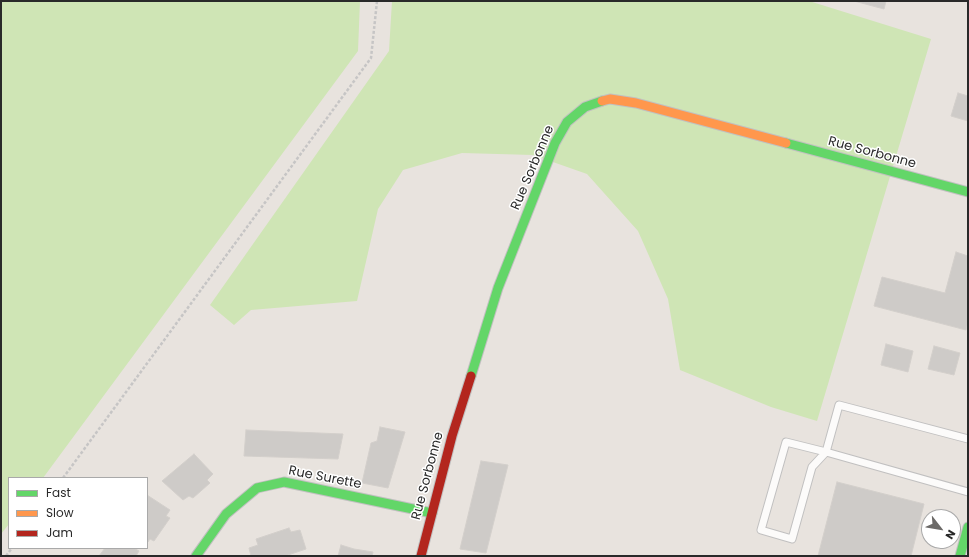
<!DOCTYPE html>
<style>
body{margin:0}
#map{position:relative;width:969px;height:557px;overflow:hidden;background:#e8e3de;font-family:Poppins,sans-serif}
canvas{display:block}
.frame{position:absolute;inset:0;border:2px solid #292929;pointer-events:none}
.legend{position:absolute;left:8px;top:477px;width:140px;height:72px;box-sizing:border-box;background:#fff;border:1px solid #a9a9a9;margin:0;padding:5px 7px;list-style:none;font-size:12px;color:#292929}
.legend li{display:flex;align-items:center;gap:8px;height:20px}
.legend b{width:20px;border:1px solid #a9a9a9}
.north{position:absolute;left:921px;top:509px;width:40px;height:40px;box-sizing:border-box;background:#fff;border:1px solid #a9a9a9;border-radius:50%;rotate:121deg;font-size:11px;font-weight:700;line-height:16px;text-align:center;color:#292929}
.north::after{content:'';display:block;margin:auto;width:14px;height:18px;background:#6c6a68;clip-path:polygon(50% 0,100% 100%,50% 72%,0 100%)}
</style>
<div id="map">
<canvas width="969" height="557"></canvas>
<div class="frame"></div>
<ul class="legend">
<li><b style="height:5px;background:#63d668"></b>Fast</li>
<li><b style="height:5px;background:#ff974d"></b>Slow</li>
<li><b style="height:5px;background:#b3261e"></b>Jam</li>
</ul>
<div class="north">N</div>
</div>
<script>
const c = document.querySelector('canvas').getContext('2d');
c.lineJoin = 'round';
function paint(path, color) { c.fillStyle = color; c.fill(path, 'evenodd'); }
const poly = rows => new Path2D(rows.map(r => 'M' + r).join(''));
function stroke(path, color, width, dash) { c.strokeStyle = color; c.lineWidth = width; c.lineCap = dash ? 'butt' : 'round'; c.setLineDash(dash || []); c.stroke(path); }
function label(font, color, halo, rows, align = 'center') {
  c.font = font + ' Poppins,sans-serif'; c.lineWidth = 3; c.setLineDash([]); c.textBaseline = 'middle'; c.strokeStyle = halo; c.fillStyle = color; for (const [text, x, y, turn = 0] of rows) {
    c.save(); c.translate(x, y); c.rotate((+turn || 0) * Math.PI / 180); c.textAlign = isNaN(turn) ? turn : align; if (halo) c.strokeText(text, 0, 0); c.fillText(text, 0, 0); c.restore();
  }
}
paint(poly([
 [1,1,360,1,358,51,43,478,9,478,9,524,1,534],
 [392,1,809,1,931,39,817,421,771,407,680,370,668,299,638,231,587,174,533,155,462,153,403,170,378,209,357,301,251,310,234,325,210,305,389,51]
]), '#cfe5b5');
const building = poly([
 [854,1,886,1,884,9,854,1],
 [958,93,968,96,968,121,951,116,958,93],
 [956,252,968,256,968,322,966,330,874,306,882,277,945,293,956,252],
 [886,344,913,351,908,372,881,365,886,344],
 [934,346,960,353,954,375,928,369,934,346],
 [380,427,405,432,388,488,362,483,371,443,377,441,380,427],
 [246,430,343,434,338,459,244,456,246,430],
 [194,454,213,474,207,480,210,483,193,498,189,496,183,500,162,481,194,454],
 [481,461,508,465,486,553,460,549,481,461],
 [837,482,924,504,911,556,818,556,837,482],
 [147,495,170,510,166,516,170,518,154,541,150,539,148,542,147,541,147,495],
 [289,528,291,532,300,530,306,549,285,556,251,556,249,548,258,545,256,539,289,528],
 [341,545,354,549,373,552,372,556,338,556,341,545],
 [105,548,134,548,139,551,136,556,99,556,105,548]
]);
paint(building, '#cecbc8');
stroke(building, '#d3cfcb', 1);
const lane = poly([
 [968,439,839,405,826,452,812,467,792,539,761,530,786,442,826,452,968,492]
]);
const fast = poly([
 [786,143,968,192],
 [471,376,498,288,555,143,567,122,585,107,602,101],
 [196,556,226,514,257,488,284,482,432,513],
 [960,556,968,527]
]);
const slow = poly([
 [602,101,610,99,636,103,786,143]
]);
const jam = poly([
 [421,556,452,436,471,376]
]);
stroke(lane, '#c1c0c0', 9);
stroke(fast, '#c1c0c0', 11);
stroke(slow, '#c1c0c0', 11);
stroke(jam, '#c1c0c0', 11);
stroke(poly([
 [63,478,371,58,377,1],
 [6,556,12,548]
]), '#c6c5c5', 2.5, [3, 2]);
stroke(lane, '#fcfbfa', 7);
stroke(fast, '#63d668', 9);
stroke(slow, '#ff974d', 9);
stroke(jam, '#b3261e', 9);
label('13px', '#292929', '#fff', [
 ["Rue Sorbonne",872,153,15],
 ["Rue Sorbonne",533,168,-67],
 ["Rue Sorbonne",428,476,-75],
 ["Rue Surette",325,478,11]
]);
</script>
